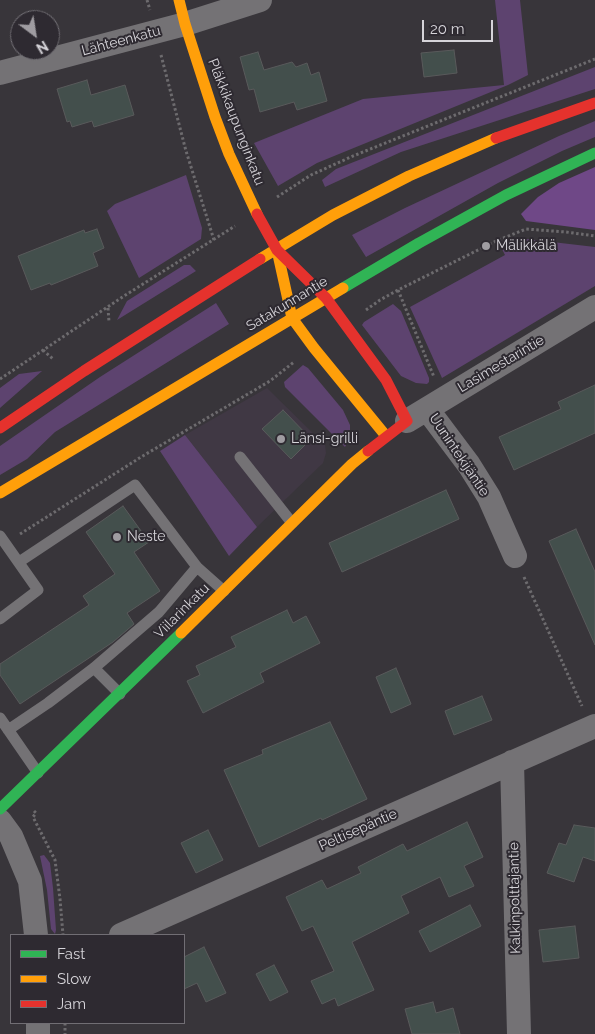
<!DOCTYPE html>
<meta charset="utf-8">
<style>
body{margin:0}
#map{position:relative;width:595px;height:1034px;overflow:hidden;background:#38353a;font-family:Raleway,sans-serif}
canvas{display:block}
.legend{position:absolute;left:10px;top:934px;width:175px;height:90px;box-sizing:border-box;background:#2e2a31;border:1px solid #716e74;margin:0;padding:6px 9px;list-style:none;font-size:15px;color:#d6d4d9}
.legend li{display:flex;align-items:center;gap:10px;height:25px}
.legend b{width:25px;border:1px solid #716e74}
.north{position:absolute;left:10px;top:10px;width:50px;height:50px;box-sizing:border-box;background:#2e2a31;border:1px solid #716e74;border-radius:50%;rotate:149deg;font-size:14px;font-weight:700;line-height:20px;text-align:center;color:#d6d4d9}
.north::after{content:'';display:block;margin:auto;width:18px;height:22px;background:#9f9ca1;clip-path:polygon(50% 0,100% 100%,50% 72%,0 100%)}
.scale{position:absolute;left:422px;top:20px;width:71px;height:22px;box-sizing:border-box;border:2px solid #d6d4d9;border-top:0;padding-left:6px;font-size:15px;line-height:18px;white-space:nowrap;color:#d6d4d9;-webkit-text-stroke:4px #2e2a31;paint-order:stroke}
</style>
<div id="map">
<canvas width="595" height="1034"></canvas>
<ul class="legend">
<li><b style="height:6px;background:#30b455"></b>Fast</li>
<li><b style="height:6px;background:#ff9f0a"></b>Slow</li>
<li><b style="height:6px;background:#e5322d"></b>Jam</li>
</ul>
<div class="north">N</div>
<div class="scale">20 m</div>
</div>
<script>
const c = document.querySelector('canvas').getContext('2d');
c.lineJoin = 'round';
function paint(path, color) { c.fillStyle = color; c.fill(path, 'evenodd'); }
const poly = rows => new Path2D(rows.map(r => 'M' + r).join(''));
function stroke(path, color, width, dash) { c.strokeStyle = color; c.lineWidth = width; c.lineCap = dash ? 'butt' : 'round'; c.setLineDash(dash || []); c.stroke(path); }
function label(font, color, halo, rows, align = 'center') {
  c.font = font + ' Raleway,sans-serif'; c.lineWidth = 4; c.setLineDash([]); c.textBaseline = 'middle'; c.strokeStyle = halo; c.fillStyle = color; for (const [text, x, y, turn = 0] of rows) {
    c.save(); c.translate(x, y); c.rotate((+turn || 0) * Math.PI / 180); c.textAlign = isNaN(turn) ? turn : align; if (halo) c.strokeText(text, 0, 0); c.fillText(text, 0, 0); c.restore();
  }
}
paint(poly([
 [267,388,325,445,326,453,323,463,257,527,185,435]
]), '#403844');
paint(poly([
 [495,0,520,0,528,75,508,85,317,163,278,186,254,143,363,99,504,85],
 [595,67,595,89,401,152,325,187,322,180,336,169],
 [595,121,595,137,562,151,498,183,366,257,352,235,405,208,559,136],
 [186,175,202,228,201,239,139,278,107,211,115,204],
 [518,238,595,247,595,286,442,378,410,307,505,255,500,245],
 [184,265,190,265,196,271,117,320,127,301],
 [216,303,229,324,55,432,27,459,0,475,0,446,100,377],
 [393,304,401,311,429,378,429,382,427,384,416,383,401,376,362,325,364,322],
 [303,365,308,368,343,410,350,425,350,437,345,447,285,387,284,382],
 [42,371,0,408,0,388,19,374],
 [185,435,257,527,229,556,160,451],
 [44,855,50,863,53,888,56,930,55,934,51,929,47,890,40,856]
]), '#5d436f');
paint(poly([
 [595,167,595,230,526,221,521,214,538,197,559,183]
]), '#6f4887');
const building = poly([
 [454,50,457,73,424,77,421,53,454,50],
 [258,52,264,70,292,62,296,67,307,63,311,75,319,72,327,101,297,110,294,102,260,112,254,89,249,90,240,57,258,52],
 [87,80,91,95,125,85,134,115,94,127,92,121,72,127,70,121,67,122,57,89,87,80],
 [97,229,104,248,93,253,98,266,51,285,50,283,31,290,18,256,84,230,85,233,97,229],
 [595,385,595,433,514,470,499,437,561,409,558,402,595,385],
 [283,410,311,439,291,459,262,429,283,410],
 [446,490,459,519,342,572,329,543,446,490],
 [123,506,149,542,134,552,160,591,127,613,134,624,113,642,20,704,0,675,0,664,89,605,83,596,115,574,86,532,123,506],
 [576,529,595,572,595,645,549,541,576,529],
 [287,610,293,623,306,616,320,643,260,673,264,682,203,713,187,681,200,675,196,666,236,647,231,637,287,610],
 [396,668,411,704,391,713,376,677,396,668],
 [482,696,492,720,454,735,445,711,482,696],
 [330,722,367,799,322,820,321,818,259,847,224,770,263,754,262,750,330,722],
 [467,822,483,857,464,866,474,886,449,897,440,877,401,896,409,913,352,942,374,990,338,1006,335,998,322,1004,311,981,334,971,313,926,302,931,286,897,322,880,327,889,361,873,358,867,403,844,407,851,467,822],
 [574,825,595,828,595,861,583,857,574,882,547,873,559,843,566,845,574,825],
 [208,830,223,860,196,873,181,843,208,830],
 [470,905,481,926,430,952,419,931,470,905],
 [575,926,579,958,543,962,539,930,575,926],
 [204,947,226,993,206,1002,197,983,184,989,184,957,204,947],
 [274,965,288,992,270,1001,256,974,274,965],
 [433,1002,436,1013,453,1008,460,1034,412,1034,405,1009,433,1002]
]);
paint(building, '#434f4c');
stroke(building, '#595a5b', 1);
stroke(poly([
 [147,0,150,10],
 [161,55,186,151,214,240],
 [277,197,311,175,353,156,595,59],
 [398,290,434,377],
 [108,308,109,322],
 [366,310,380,300,398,290,496,241,526,229,566,232,595,236],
 [43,350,53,359],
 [0,379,124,296,235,226],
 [20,534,141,457,270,381,294,362],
 [524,577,582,706],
 [34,811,36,813,33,817,55,860,60,899,63,935],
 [65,1023,65,1034]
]), '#6d6b6e', 3, [2.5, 2.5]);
stroke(poly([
 [240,457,292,523],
 [0,536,38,590,0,619],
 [19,562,135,485,197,567,224,591],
 [94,668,120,694],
 [0,718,38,773],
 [8,730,48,703,94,668,159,612,197,567]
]), '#747275', 11);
stroke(poly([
 [0,73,185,24,260,0],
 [427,409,469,465,489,497,515,556],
 [407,421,595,307],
 [512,762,519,1034],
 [0,821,11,836,30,881,36,935],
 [121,935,595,726],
 [38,1023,38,1034]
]), '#747275', 24);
stroke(poly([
 [343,288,419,243,506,195,595,153],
 [0,809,181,633]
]), '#30b455', 11);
stroke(poly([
 [179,0,185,24,215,117,229,154,257,214],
 [277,250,292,318,314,348,386,436],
 [260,259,333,215,409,176,496,138],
 [0,493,343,288],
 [181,633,352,464,368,451]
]), '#ff9f0a', 11);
stroke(poly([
 [496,138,595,103],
 [257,214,277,250,326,298,386,380,407,421,368,451],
 [0,428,84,371,260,259]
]), '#e5322d', 11);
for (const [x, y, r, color] of [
 [486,246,5,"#9f9ca1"],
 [281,439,5,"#9f9ca1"],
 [117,537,5,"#9f9ca1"]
]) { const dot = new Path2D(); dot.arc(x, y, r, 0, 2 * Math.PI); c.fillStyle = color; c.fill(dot); stroke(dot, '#2e2a31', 2); }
label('14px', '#d6d4d9', '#2e2a31', [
 ["Lähteenkatu",121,41,-15],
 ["Pläkkikaupunginkatu",236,122,69],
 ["Satakunnantie",287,304,-31],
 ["Lasimestarintie",501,364,-31],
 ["Uunintekijäntie",459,455,56],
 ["Viilarinkatu",182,611,-45],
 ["Peltisepäntie",358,830,-24],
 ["Kalkinpolttajantie",515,898,-91]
]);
label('14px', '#d6d4d9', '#2e2a31', [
 ["Mälikkälä",496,246],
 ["Länsi-grilli",291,439],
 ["Neste",127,537]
], 'left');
</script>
